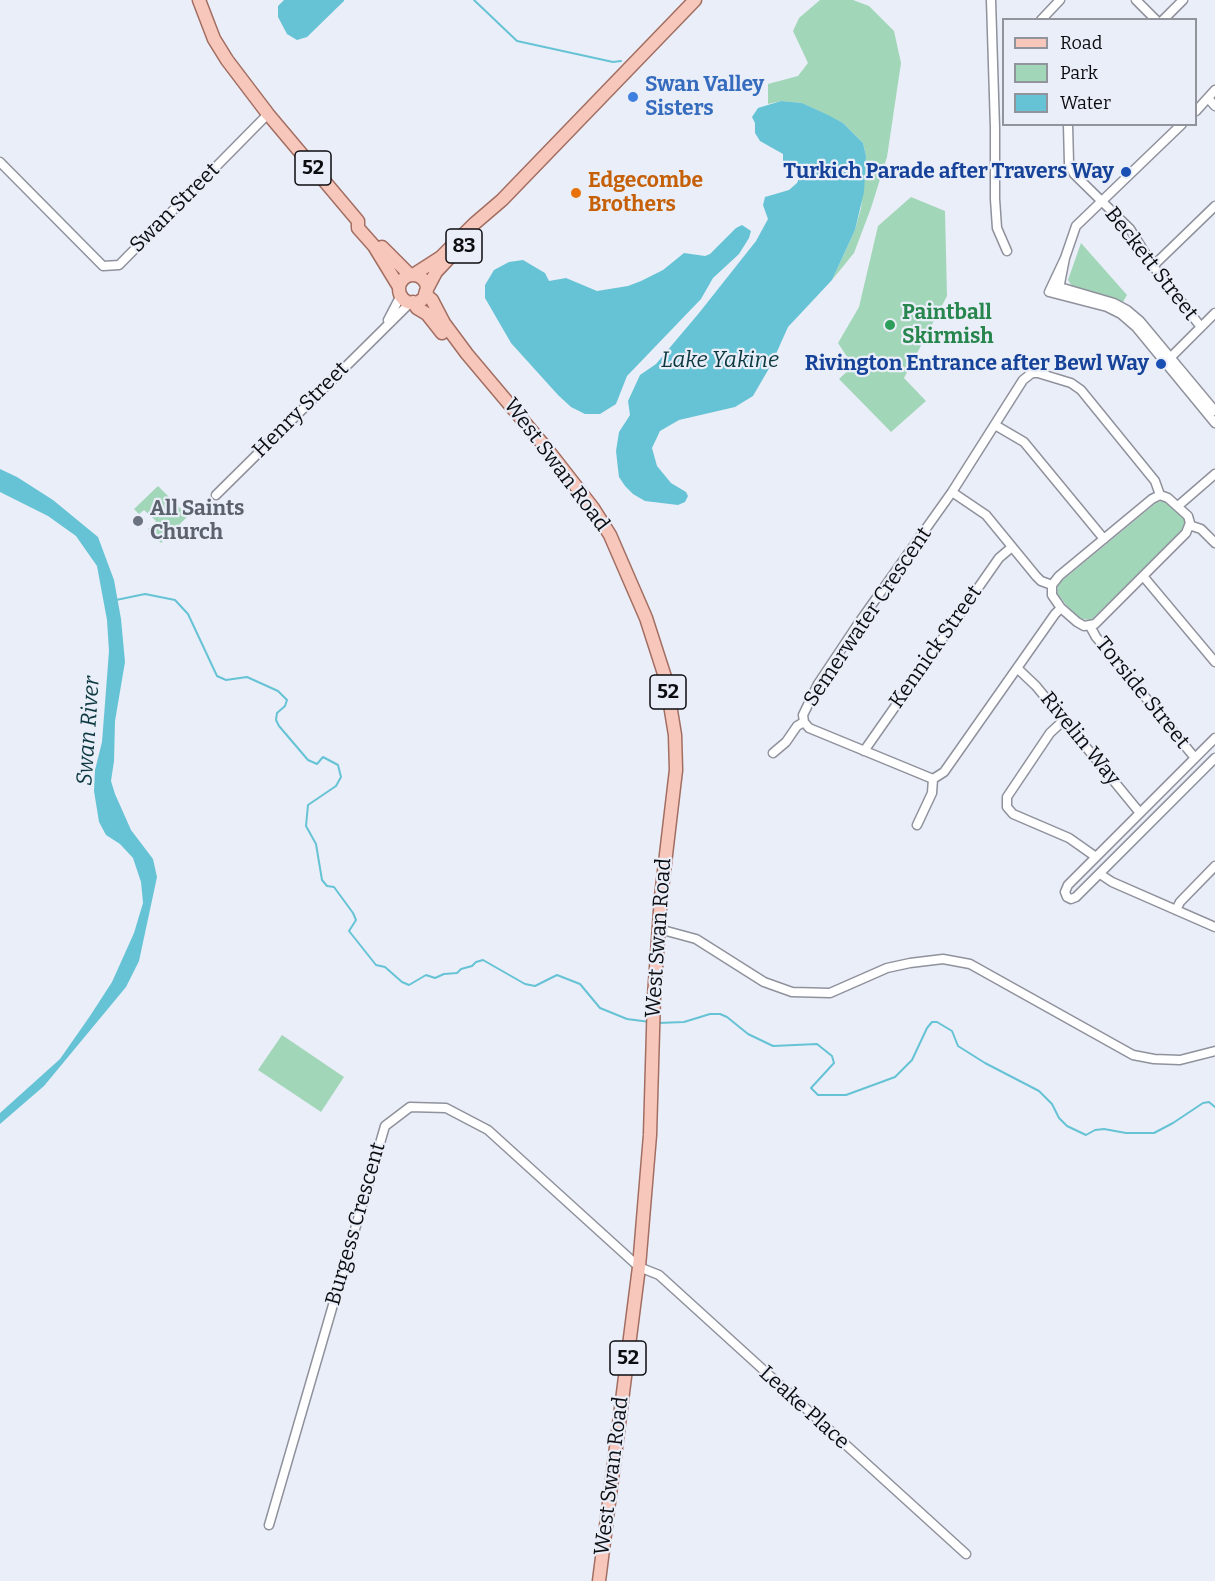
<!DOCTYPE html>
<style>
body{margin:0}
#map{position:relative;width:1215px;height:1581px;overflow:hidden;background:#eaeef8;font-family:Bitter,serif}
canvas{display:block}
.legend{position:absolute;left:1002px;top:18px;width:195px;height:108px;box-sizing:border-box;background:#eaeef8;border:2px solid #91949b;margin:0;padding:8px 10px;list-style:none;font-size:18px;color:#0c0d10}
.legend li{display:flex;align-items:center;gap:12px;height:30px}
.legend b{width:30px;border:2px solid #91949b}
</style>
<div id="map">
<canvas width="1215" height="1581"></canvas>
<ul class="legend">
<li><b style="height:8px;background:#f8c7bb"></b>Road</li>
<li><b style="height:16px;background:#a2d6b9"></b>Park</li>
<li><b style="height:16px;background:#66c3d5"></b>Water</li>
</ul>
</div>
<script>
const c = document.querySelector('canvas').getContext('2d');
c.lineJoin = 'round';
function paint(path, color) { c.fillStyle = color; c.fill(path, 'evenodd'); }
const poly = rows => new Path2D(rows.map(r => 'M' + r).join(''));
function stroke(path, color, width, dash) { c.strokeStyle = color; c.lineWidth = width; c.lineCap = dash ? 'butt' : 'round'; c.setLineDash(dash || []); c.stroke(path); }
function label(font, color, halo, rows, align = 'center') {
  c.font = font + ' Bitter,serif'; c.lineWidth = 4.5; c.setLineDash([]); c.textBaseline = 'middle'; c.strokeStyle = halo; c.fillStyle = color; for (const [text, x, y, turn = 0] of rows) {
    c.save(); c.translate(x, y); c.rotate((+turn || 0) * Math.PI / 180); c.textAlign = isNaN(turn) ? turn : align; if (halo) c.strokeText(text, 0, 0); c.fillText(text, 0, 0); c.restore();
  }
}
paint(poly([
 [820,0,853,0,869,6,894,31,901,63,887,157,871,208,854,253,832,280,855,230,861,208,866,156,863,143,843,123,802,103,781,101,768,104,768,84,798,76,808,63,793,31,799,18],
 [911,197,945,211,947,296,904,378,926,401,891,432,839,379,853,366,838,343,859,307,878,226],
 [1081,243,1127,295,1123,302,1072,286,1068,280],
 [158,486,188,516,161,543,148,529,156,521,144,510,139,514,134,509],
 [1162,501,1167,503,1184,517,1184,526,1179,534,1091,620,1081,619,1067,606,1057,593,1058,584,1156,503],
 [282,1035,344,1077,321,1112,258,1070]
]), '#a2d6b9');
paint(poly([
 [284,0,344,0,344,1,307,37,297,40,287,34,278,17,278,6],
 [781,101,802,103,828,115,843,123,863,143,866,156,864,192,855,230,832,280,788,327,771,365,753,396,735,407,679,420,660,431,652,448,657,466,671,483,686,492,688,496,685,502,678,505,645,501,633,494,625,486,619,477,618,469,616,451,619,432,630,415,628,401,640,375,656,364,699,313,756,241,768,219,763,205,765,197,789,190,797,183,800,176,796,169,783,162,783,154,760,141,755,133,755,123,752,117,758,108],
 [742,225,751,231,749,238,739,254,713,278,701,299,627,376,616,404,600,414,585,414,571,407,558,395,511,343,485,298,485,285,494,270,509,262,523,260,545,273,549,281,566,278,597,291,628,286,641,281,663,270,684,253,705,256,710,254,736,228],
 [0,469,17,477,53,500,98,537,114,580,121,619,125,662,115,721,114,761,111,781,115,794,131,830,153,859,157,877,139,961,126,987,44,1086,0,1124,0,1113,60,1059,90,1016,112,982,134,933,143,903,141,882,133,858,120,844,106,835,99,822,94,791,95,770,102,742,109,651,107,620,97,566,76,536,48,516,0,492]
]), '#66c3d5');
stroke(poly([
 [474,0,517,41,613,62,621,61],
 [116,600,145,594,175,600,188,614,217,676,226,680,247,677,278,691,287,700,285,706,277,713,276,720,279,726,308,760,317,764,323,757,338,765,341,777,336,786,308,805,306,826,316,844,322,880,327,886,334,887,353,913,356,920,349,931,376,965,385,967,402,982,409,985,426,975,435,978,444,974,457,973,461,969,472,966,476,962,483,960,525,984,535,986,557,975,580,984,600,1008,627,1019,650,1022],
 [658,1023,684,1022,710,1014,720,1014,727,1017,748,1034,773,1046,817,1044,832,1056,834,1063,811,1088,818,1095,846,1095,895,1077,912,1060,927,1028,932,1022,937,1022,952,1031,958,1046,985,1063,1039,1091,1052,1104,1059,1118,1067,1126,1086,1135,1095,1130,1104,1129,1126,1133,1154,1133,1173,1123,1203,1103,1209,1102,1215,1107]
]), '#66c3d5', 2);
const minor = poly([
 [991,0,995,128,995,199,997,228,1007,251],
 [1136,0,1156,20],
 [1041,20,1060,0],
 [1163,20,1183,0],
 [1208,98,1215,106],
 [1196,111,1215,90],
 [1068,124,1069,164,1074,174,1130,229,1153,266,1201,327],
 [0,162,103,266,119,265,268,114],
 [1065,258,1049,292,1107,307,1121,314,1136,327,1215,423],
 [1153,266,1215,206],
 [1056,286,1114,303,1127,310,1140,321,1215,411],
 [1058,294,1065,258,1076,226,1182,124],
 [388,320,401,295],
 [1169,359,1215,313],
 [995,425,1024,442,1104,539],
 [952,492,986,515,1036,576,1041,581,1052,585],
 [216,495,411,302],
 [1160,495,1168,498,1188,516,1190,523,1186,533,1095,624,1084,626,1077,622,1061,608,1052,595,1052,585,1059,576,1152,499,1160,495],
 [1178,506,1215,474],
 [1189,525,1201,529,1215,543],
 [1143,576,1215,662],
 [1061,608,1055,614,944,772,933,779,809,728,804,722,803,715,818,684,858,624,952,492,1023,380,1032,373,1038,373,1071,383,1081,390,1155,481,1160,495],
 [1090,626,1096,637,1195,758],
 [1017,668,1036,686,1140,813],
 [1064,720,1050,733,1007,797,1007,807,1013,814,1069,838,1096,857],
 [1215,738,1068,885,1065,892,1067,897,1071,899,1076,897,1215,758],
 [864,751,999,558,1012,547],
 [773,753,786,742,797,726,804,722],
 [917,825,932,793,933,779],
 [1100,874,1112,882,1215,927],
 [1176,910,1180,902,1215,866],
 [659,929,696,939,764,982,792,992,830,993,887,968,910,963,943,959,970,964,1133,1055,1154,1059,1180,1060,1215,1051],
 [269,1525,385,1126,410,1107,446,1108,488,1130,639,1267,659,1275,966,1554]
]);
const primary = poly([
 [199,0,214,39,227,60,268,114,358,221,358,228,374,246,399,287],
 [382,247,410,275],
 [413,275,441,257,474,224,502,200,695,0],
 '399 289a14 14 0 1 1 28 0a14 14 0 1 1-28 0Z',
 [426,291,436,272,451,256],
 [425,294,432,300,444,323,467,354,547,449,593,508,610,535,646,618,666,680,675,735,676,770,661,897,654,996,650,1135,639,1267,599,1581],
 [413,302,417,308,427,314,442,333]
]);
stroke(minor, '#8f929c', 11);
stroke(primary, '#a36e62', 15);
stroke(minor, '#fff', 8);
stroke(primary, '#f8c7bb', 12);
for (const [x, y, r, color] of [
 [633,97,6,"#3f7fe0"],
 [1126,172,6,"#1a4fb4"],
 [576,193,6,"#e8710a"],
 [890,325,6,"#2e9e5b"],
 [1161,364,6,"#1a4fb4"],
 [138,521,6,"#6b7280"]
]) { const dot = new Path2D(); dot.arc(x, y, r, 0, 2 * Math.PI); c.fillStyle = color; c.fill(dot); stroke(dot, '#eaeef8', 2); }
for (const [x, y, w] of [
 [313,168,36],
 [464,246,36],
 [668,692,36],
 [628,1358,36]
]) { const box = new Path2D(); box.roundRect(x - w / 2, y - 17, w, 34, 4.5); c.fillStyle = '#eaeef8'; c.fill(box); stroke(box, '#0c0d10', 1.5); }
label('bold 20px', '#0c0d10', null, [
 ["52",313,168],
 ["83",464,246],
 ["52",668,692],
 ["52",628,1358]
]);
label('bold 21px', '#366cbe', '#eaeef8', [
 ["Swan Valley",645,85],
 ["Sisters",645,109]
], 'left');
label('bold 21px', '#164399', '#eaeef8', [
 ["Turkich Parade after Travers Way",1114,172],
 ["Rivington Entrance after Bewl Way",1149,364]
], 'right');
label('bold 21px', '#c56008', '#eaeef8', [
 ["Edgecombe",588,181],
 ["Brothers",588,205]
], 'left');
label('21px', '#0c0d10', '#eaeef8', [
 ["Swan Street",175,208,-45],
 ["Beckett Street",1151,264,52],
 ["Henry Street",301,410,-45],
 ["West Swan Road",556,465,53],
 ["Semerwater Crescent",868,617,-56],
 ["Kennick Street",936,647,-55],
 ["Torside Street",1142,693,51],
 ["Rivelin Way",1080,739,51],
 ["West Swan Road",659,938,-86],
 ["Burgess Crescent",356,1224,-74],
 ["Leake Place",804,1408,42],
 ["West Swan Road",612,1476,-83]
]);
label('bold 21px', '#27864d', '#eaeef8', [
 ["Paintball",902,313],
 ["Skirmish",902,337]
], 'left');
label('bold 21px', '#5b616d', '#eaeef8', [
 ["All Saints",150,509],
 ["Church",150,533]
], 'left');
label('italic 22px', '#0c3941', '#eaeef8', [
 ["Lake Yakine",720,361],
 ["Swan River",89,731,-86]
]);
</script>
